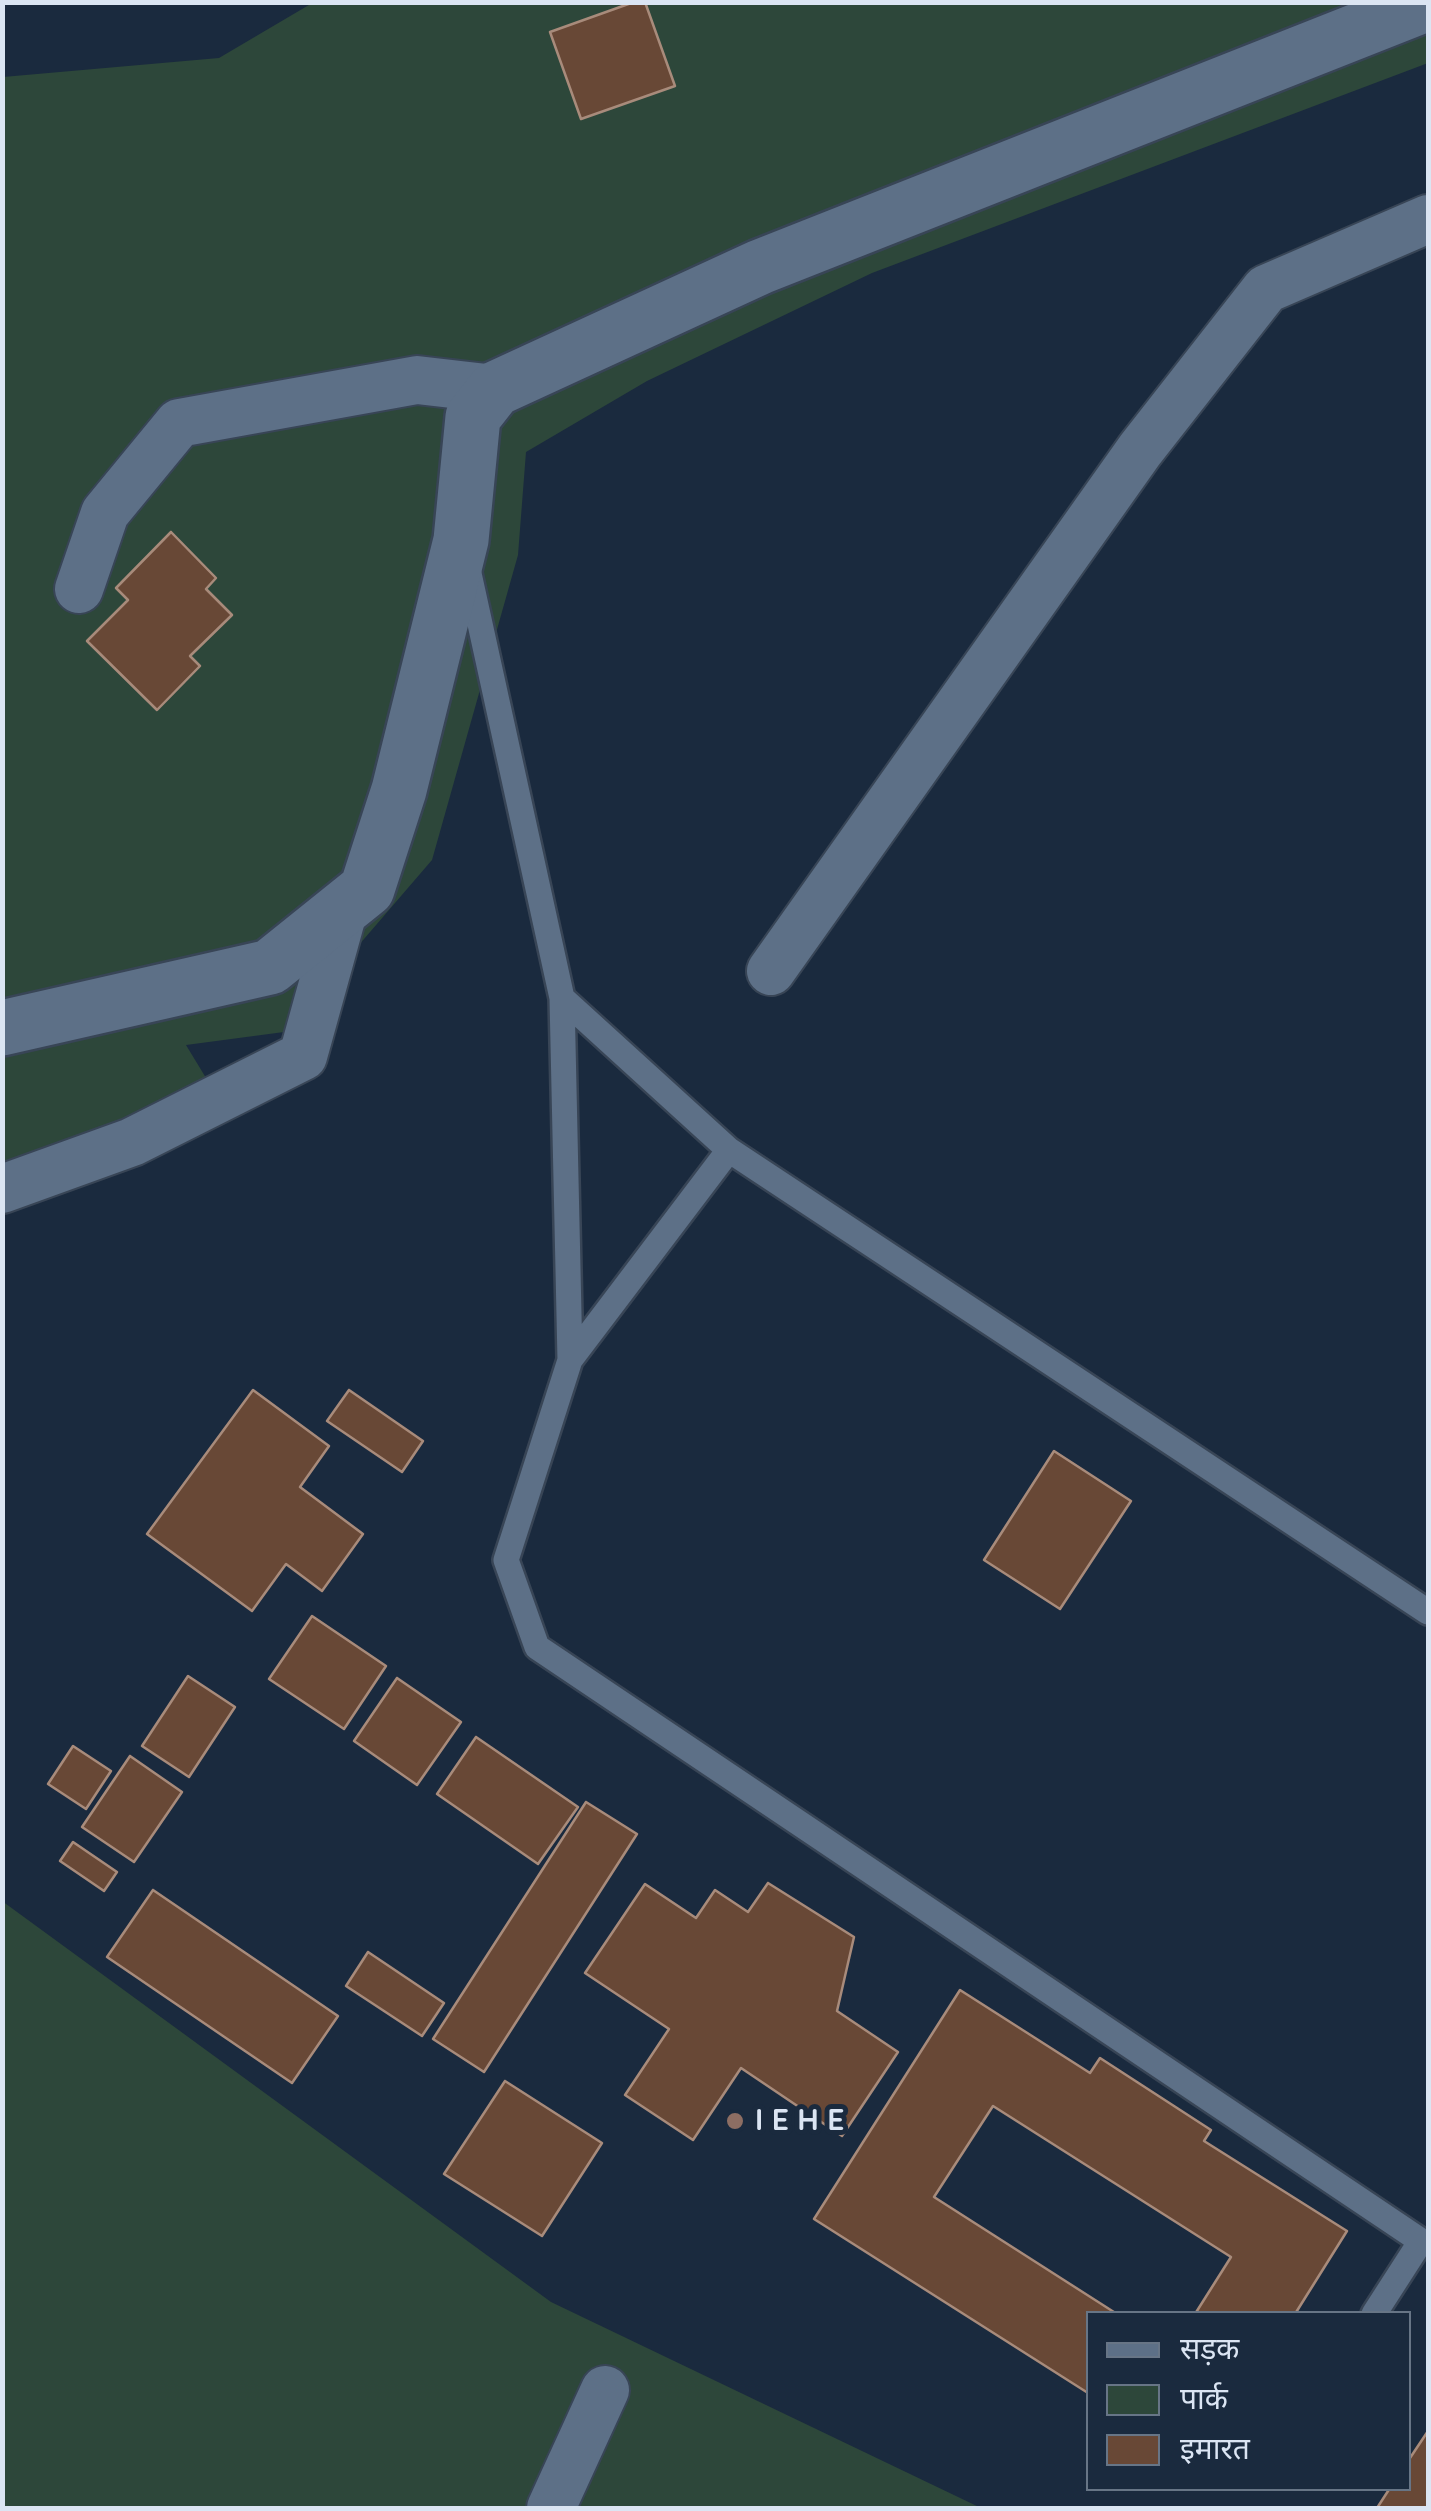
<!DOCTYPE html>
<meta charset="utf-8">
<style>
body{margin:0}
#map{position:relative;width:1431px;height:2511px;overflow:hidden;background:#1a2a3e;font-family:Quicksand,"Noto Sans Devanagari",sans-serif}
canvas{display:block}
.frame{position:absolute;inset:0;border:5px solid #dbe5f3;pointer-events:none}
.legend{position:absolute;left:1086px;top:2311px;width:325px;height:180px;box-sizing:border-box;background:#1a2a3e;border:2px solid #677586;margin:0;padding:12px 18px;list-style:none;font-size:30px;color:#dbe5f3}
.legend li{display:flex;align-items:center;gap:20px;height:50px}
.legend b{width:50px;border:2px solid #677586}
</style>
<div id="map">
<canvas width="1431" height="2511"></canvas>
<div class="frame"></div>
<ul class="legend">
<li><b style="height:12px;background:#5d7087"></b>सड़क</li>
<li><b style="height:28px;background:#2d473a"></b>पार्क</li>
<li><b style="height:28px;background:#684836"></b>इमारत</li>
</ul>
</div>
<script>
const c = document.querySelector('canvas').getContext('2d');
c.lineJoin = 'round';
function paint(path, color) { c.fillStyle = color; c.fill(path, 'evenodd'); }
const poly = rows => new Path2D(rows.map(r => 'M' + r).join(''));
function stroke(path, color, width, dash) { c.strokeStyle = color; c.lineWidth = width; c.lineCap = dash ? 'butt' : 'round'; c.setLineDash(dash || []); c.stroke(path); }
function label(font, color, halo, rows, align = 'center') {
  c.font = font + ' Quicksand,sans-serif'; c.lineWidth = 10; c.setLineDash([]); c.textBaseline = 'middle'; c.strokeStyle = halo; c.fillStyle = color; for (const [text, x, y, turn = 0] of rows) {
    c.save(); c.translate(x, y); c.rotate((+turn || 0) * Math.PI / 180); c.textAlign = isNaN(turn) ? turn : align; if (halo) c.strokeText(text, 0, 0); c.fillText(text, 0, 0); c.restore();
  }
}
paint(poly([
 [314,2,1428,3,1428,63,872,273,647,381,526,452,518,555,432,860,284,1032,186,1045,220,1101,3,1172,3,77,219,58],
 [2,1901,551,2302,981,2508,3,2508]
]), '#2d473a');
const building = poly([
 [634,2,645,2,675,86,581,119,550,32,634,2],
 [171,532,216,578,206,589,232,615,190,656,200,666,157,710,87,641,128,600,116,588,171,532],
 [253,1390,329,1446,300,1487,363,1534,322,1591,286,1564,252,1611,147,1534,253,1390],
 [349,1390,423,1441,402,1472,327,1421,349,1390],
 [1054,1451,1131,1501,1060,1609,984,1560,1054,1451],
 [312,1616,386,1666,344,1729,269,1679,312,1616],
 [188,1676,235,1707,189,1777,142,1746,188,1676],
 [397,1678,461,1722,417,1785,354,1741,397,1678],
 [476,1737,578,1807,538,1864,437,1794,476,1737],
 [73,1746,111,1771,86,1809,48,1784,73,1746],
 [130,1756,182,1792,134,1862,82,1827,130,1756],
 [586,1802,637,1834,484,2072,433,2039,586,1802],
 [73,1842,117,1872,104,1891,60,1861,73,1842],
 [768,1883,854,1937,837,2011,898,2052,842,2136,741,2068,693,2140,625,2095,669,2029,585,1973,645,1884,696,1918,715,1890,748,1912,768,1883],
 [153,1890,338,2016,292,2083,107,1957,153,1890],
 [368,1952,444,2003,422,2036,346,1986,368,1952],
 [960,1990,1090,2073,1100,2058,1211,2130,1204,2141,1347,2231,1295,2314,1195,2314,1231,2257,993,2106,934,2197,1117,2314,1088,2314,1088,2393,814,2219,960,1990],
 [505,2081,602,2143,542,2236,444,2174,505,2081],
 [1428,2431,1428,2508,1377,2508,1390,2488,1408,2488,1408,2461,1428,2431]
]);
paint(building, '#684836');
stroke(building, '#a88b7b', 2.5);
const lane = poly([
 [468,569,562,998,570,1360,506,1560,537,1647,1421,2241,1374,2314],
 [562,998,729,1150,1428,1612],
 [570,1360,729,1150]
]);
const street = poly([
 [79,589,105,513,179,423,417,380,495,389],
 [771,971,1140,450,1266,289,1428,219],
 [2,1189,132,1142,303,1056,344,908],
 [551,2508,605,2390]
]);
const secondary = poly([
 [2,1028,270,967,367,889,399,790,461,540,473,417,495,389,760,267,1428,3]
]);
stroke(lane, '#384556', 30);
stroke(street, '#384556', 52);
stroke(secondary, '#384556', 60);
stroke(lane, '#5d7087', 25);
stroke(street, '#5d7087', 48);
stroke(secondary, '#5d7087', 55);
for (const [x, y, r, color] of [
 [735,2121,10,"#8d6e63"]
]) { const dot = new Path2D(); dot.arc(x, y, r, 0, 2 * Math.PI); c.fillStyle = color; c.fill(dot); stroke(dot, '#1a2a3e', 4); }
label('bold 30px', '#dbe5f3', '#1a2a3e', [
 ["I E H E",755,2121]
], 'left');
</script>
